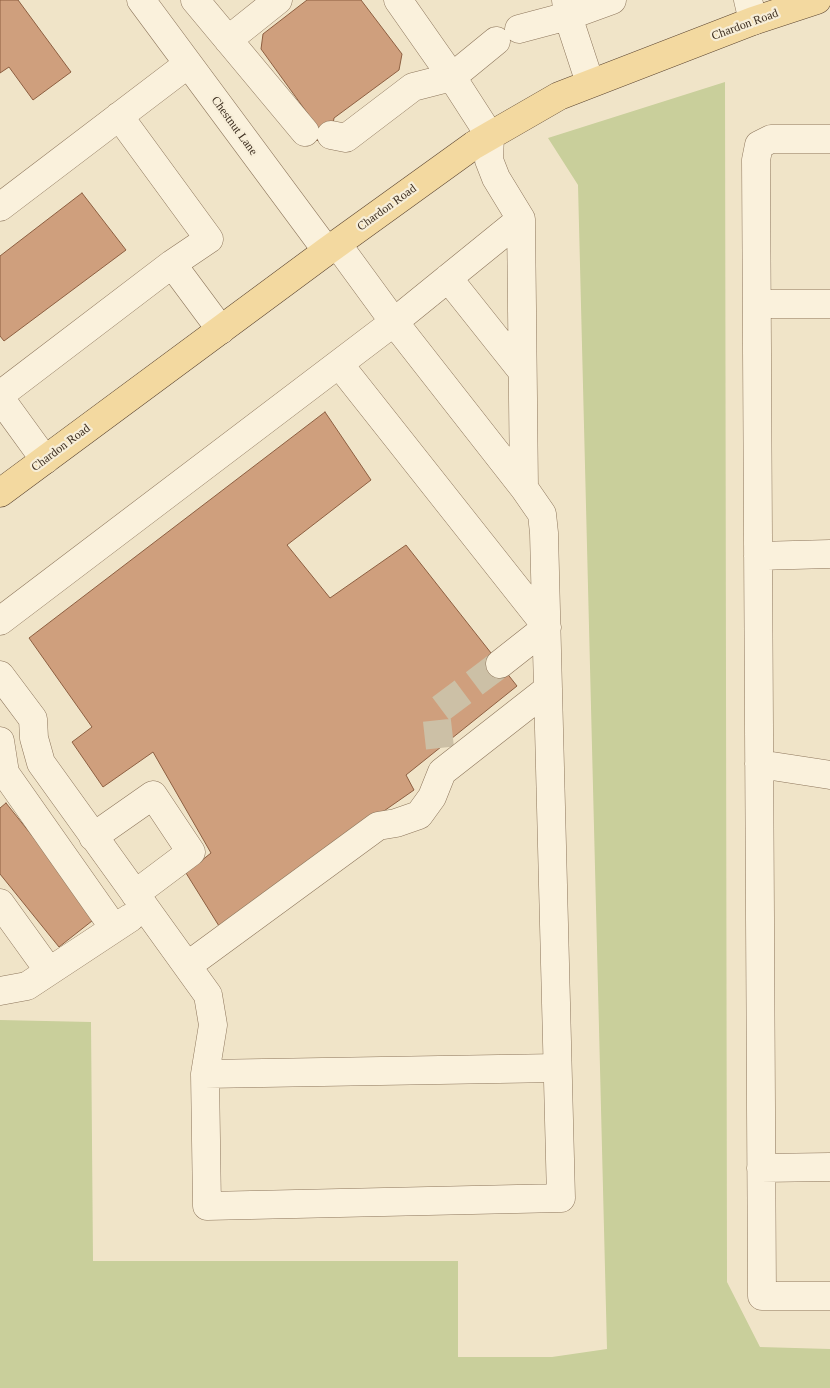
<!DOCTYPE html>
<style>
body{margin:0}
canvas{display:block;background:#f0e4c8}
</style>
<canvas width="830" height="1388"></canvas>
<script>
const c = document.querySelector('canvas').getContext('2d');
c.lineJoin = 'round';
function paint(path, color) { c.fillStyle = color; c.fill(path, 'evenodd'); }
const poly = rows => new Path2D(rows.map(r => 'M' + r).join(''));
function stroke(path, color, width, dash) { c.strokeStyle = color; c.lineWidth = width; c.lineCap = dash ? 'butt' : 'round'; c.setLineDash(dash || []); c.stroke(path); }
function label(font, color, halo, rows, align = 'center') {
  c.font = font + ' "Times New Roman",serif'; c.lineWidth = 4.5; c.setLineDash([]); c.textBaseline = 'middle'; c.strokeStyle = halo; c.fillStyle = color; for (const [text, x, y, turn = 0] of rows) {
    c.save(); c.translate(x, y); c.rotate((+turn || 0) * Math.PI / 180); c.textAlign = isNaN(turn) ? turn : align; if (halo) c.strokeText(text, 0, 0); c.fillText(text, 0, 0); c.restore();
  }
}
paint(poly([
 [725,82,727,1282,760,1347,830,1349,830,1388,0,1388,0,1020,91,1022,93,1261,458,1261,458,1357,552,1357,607,1349,578,185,548,138]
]), '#c9cf9b');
const building = poly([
 [0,0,18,0,71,72,33,100,9,67,0,73,0,0],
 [307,0,361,0,402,54,399,70,334,118,330,142,305,139,308,114,261,49,263,34,307,0],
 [82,193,126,250,4,341,0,336,0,256,82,193],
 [325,412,371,480,287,545,330,598,406,545,517,686,406,775,414,790,219,926,186,873,211,853,153,752,103,787,72,742,92,727,29,638,325,412],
 [6,803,97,917,59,947,0,874,0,808,6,803]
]);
paint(building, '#cf9f7d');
stroke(building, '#8d5f41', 1);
stroke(poly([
 [440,748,436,712,500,664]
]), '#ccc0a6', 28, [28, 14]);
const minor = poly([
 [141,0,327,251],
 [195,0,305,132],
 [398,0,452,77,490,136,489,160,496,178,521,219,524,488,542,514,544,533,561,1198,207,1206,205,1074,557,1068],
 [566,0,568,16,590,83],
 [748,0,753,21],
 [519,29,568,16,612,0],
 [228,40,278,0],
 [119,116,209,239,172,264,221,330],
 [331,135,346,138,413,87,452,77,496,41],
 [830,139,771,139,759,145,756,160,762,1296,830,1296],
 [0,207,188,64],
 [521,219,394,322,524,488],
 [448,278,522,371],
 [758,304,830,304],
 [339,364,547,627,500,664],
 [0,395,172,264],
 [0,398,45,460],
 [758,556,830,554],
 [0,621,394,322,337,244],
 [0,675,33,719,34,738,41,763,208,995,213,1025,205,1074],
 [0,741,5,773,114,928],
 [759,764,830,775],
 [93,837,153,795,191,852,135,894],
 [0,903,49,971],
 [187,966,378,826,396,823,419,815,432,797,442,772,548,689],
 [0,991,27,986,130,918],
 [761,1168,830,1167]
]);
const major = poly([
 [0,493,327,251,474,145,559,96,753,21,817,0]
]);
stroke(minor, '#8d765c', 29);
stroke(major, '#5b4430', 29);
stroke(minor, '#faf1dc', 28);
stroke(major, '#f3d9a0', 28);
label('12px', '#3d2e20', '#f7eed8', [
 ["Chardon Road",745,25,-20],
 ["Chestnut Lane",234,126,54],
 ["Chardon Road",387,208,-36],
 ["Chardon Road",61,448,-37]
]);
</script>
